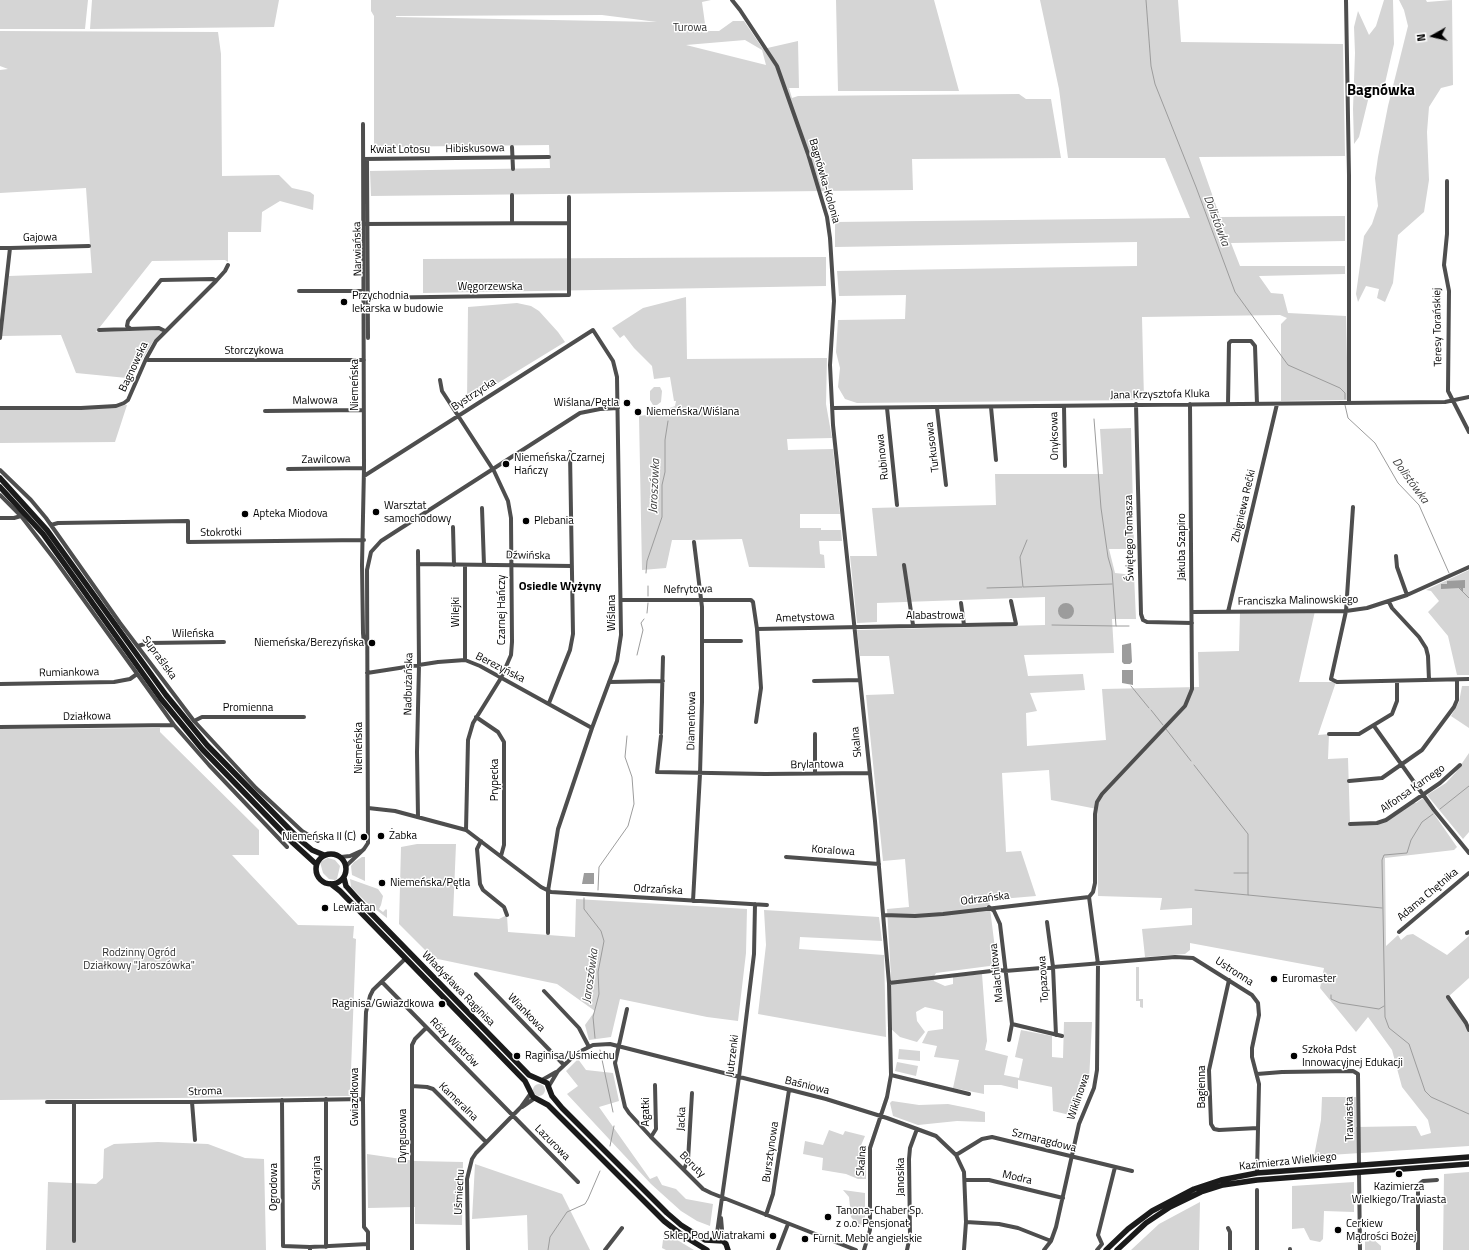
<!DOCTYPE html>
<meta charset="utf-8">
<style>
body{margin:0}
#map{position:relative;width:1469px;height:1250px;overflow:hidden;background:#fff;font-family:"Titillium Web",sans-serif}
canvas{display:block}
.north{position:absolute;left:1413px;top:16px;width:40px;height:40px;-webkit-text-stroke:3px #fff;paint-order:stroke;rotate:262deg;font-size:11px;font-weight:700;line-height:16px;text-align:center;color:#000}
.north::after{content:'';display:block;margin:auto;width:14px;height:18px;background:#000;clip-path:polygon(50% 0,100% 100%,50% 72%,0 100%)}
</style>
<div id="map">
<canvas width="1469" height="1250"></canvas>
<div class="north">N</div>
</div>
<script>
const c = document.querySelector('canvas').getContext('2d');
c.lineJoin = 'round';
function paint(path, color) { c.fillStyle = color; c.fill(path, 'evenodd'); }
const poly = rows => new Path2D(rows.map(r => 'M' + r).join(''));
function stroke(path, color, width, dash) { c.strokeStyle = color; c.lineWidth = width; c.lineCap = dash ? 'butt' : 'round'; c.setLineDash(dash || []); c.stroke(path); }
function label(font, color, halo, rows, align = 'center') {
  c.font = font + ' "Titillium Web",sans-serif'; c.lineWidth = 3; c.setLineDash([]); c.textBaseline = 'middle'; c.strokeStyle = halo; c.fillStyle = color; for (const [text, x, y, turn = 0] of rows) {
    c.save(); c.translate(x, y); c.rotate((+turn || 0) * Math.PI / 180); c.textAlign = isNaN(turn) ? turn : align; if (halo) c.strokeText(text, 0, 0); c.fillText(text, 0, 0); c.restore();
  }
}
paint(poly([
 [0,0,88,0,85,29,0,29],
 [92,0,279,0,274,27,90,29],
 [371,0,711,0,702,2,706,31,719,31,733,21,744,21,763,49,798,41,799,88,789,88,792,98,798,96,1019,94,1026,99,1051,99,1061,158,912,159,913,190,371,196,370,171,550,168,549,145,374,147,374,16,371,11],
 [602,15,657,22,396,17,396,16],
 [745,40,762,50,766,65,686,45],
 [836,0,934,0,959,91,838,91],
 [1040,0,1178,0,1181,42,1343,44,1345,156,1199,157,1220,217,1345,216,1345,241,1231,243,1240,266,1345,266,1345,274,1259,276,1271,293,1283,294,1288,313,1346,316,1348,400,1281,401,1281,324,1287,318,1280,315,1142,317,1144,400,857,403,845,399,838,387,840,368,836,352,838,320,905,319,906,295,839,296,837,271,1137,266,1137,242,835,247,835,222,1190,218,1165,158,1068,158,1059,89],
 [1384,0,1393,0,1394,44,1383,92,1370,92,1359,137,1354,144,1353,109,1355,53,1354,27,1358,11,1369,35,1376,26],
 [1399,0,1426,0,1427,2,1452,0,1453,85,1441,88,1429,107,1427,132,1429,180,1424,212,1398,235,1393,283,1385,302,1377,298,1379,289,1366,286,1358,302,1356,294,1364,236,1372,224,1378,206,1375,178,1378,157,1388,106,1408,26,1404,10],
 [0,31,218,32,221,54,222,176,279,175,292,188,310,192,314,195,313,210,280,201,262,212,261,232,228,232,228,262,225,260,152,261,96,332,163,330,154,340,134,373,127,378,76,373,61,335,2,336,9,276,92,273,86,188,0,193,0,70,8,69,0,66],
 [826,257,826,286,423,293,423,259],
 [686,297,687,359,827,358,826,404,832,438,787,439,788,450,833,449,840,514,800,514,800,528,821,528,821,530,841,530,842,541,819,541,820,554,824,555,825,568,749,567,742,539,688,540,672,540,666,568,642,570,639,416,654,414,675,406,676,401,674,401,670,377,654,379,652,366,634,348,624,335,620,338,612,328,643,308],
 [517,303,531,306,539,311,558,332,565,342,467,402,468,307],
 [654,387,660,387,662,391,661,402,657,405,653,405,650,400,650,391],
 [127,405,115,442,0,443,0,410],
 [1131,428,1134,549,1109,549,1115,573,1134,575,1136,619,1112,619,1114,653,1024,655,1028,676,1083,674,1085,690,1030,693,1037,711,1026,713,1027,746,1106,740,1102,689,1199,687,1198,652,1239,651,1240,612,1315,611,1299,682,1336,682,1318,735,1329,734,1328,759,1348,758,1350,824,1377,823,1386,820,1412,802,1416,803,1423,798,1457,847,1454,850,1385,858,1386,946,1398,935,1401,940,1407,935,1413,934,1447,955,1469,936,1469,978,1448,997,1469,1030,1469,1146,1314,1156,1321,1120,1322,1097,1356,1097,1356,1127,1416,1126,1421,1136,1431,1133,1428,1120,1402,1087,1392,1050,1368,1017,1356,1032,1320,988,1324,968,1190,943,1190,950,1185,954,1145,957,1142,929,1192,925,1192,908,1160,910,1162,898,1098,896,1097,809,1051,800,1049,770,1002,773,1006,852,1021,851,1036,896,989,900,997,965,936,973,933,978,934,981,945,986,953,984,953,977,982,974,987,1041,985,1050,1008,1056,1004,1075,1019,1078,1023,1059,1015,1057,1021,1030,1052,1036,1052,1057,1063,1058,1064,1022,1092,1022,1089,1081,1074,1116,1053,1111,1052,1087,1018,1080,1018,1089,1001,1085,984,1085,984,1094,953,1088,959,1060,934,1057,937,1046,922,1043,928,1031,943,1029,943,1011,925,1007,916,1012,917,1021,925,1032,917,1042,900,1037,891,1029,891,977,887,909,909,907,905,859,883,861,866,695,894,694,889,656,860,656,857,630,1045,625,1045,597,877,603,877,622,857,623,850,556,877,556,872,508,996,505,995,474,1103,474,1100,429],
 [1469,570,1469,675,1457,675,1448,636,1428,612,1439,601,1431,591,1426,590],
 [1462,686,1469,686,1469,728,1451,716,1459,702],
 [160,728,160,732,259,830,259,855,232,855,298,925,354,926,353,938,356,939,350,1096,0,1100,0,729],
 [1469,753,1469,832,1463,839,1427,795,1446,783,1456,772],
 [417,844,456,844,453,916,499,919,507,915,508,932,575,937,576,899,747,909,746,953,738,1021,707,1017,620,999,611,1037,589,1040,585,1025,595,1011,557,984,433,958,399,924,401,847],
 [362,857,365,857,365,881,352,875,351,866,354,862],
 [328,858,335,860,340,866,337,879,335,880,329,879,323,873,320,862],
 [350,879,378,889,383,896,381,905,379,909,383,912,386,909,387,910,387,918,366,902,351,887],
 [764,910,879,917,882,941,800,937,799,949,884,955,886,1037,758,1014,766,945],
 [1136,967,1139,967,1139,999,1143,999,1143,1008,1140,1007,1140,1001,1136,1001],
 [899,1049,920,1051,920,1061,898,1059],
 [578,1059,586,1070,613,1073,619,1101,599,1107,650,1179,657,1176,662,1185,676,1189,686,1199,713,1204,710,1226,697,1221,681,1211,651,1184,567,1094,578,1086,566,1071],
 [897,1062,918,1066,916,1076,895,1071],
 '533 1090a6 6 0 1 1 12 0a6 6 0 1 1-12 0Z',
 [892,1101,919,1105,948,1104,973,1109,985,1112,985,1122,957,1121,918,1125,893,1116,890,1103],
 [829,1130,843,1135,845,1131,865,1136,859,1150,865,1154,866,1179,858,1179,846,1174,822,1170,823,1158,803,1154,805,1141,823,1145],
 [158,1142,208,1144,245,1158,264,1159,266,1250,46,1250,48,1182,96,1184,103,1178,104,1149,114,1144],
 [367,1154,415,1161,463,1162,462,1225,415,1224,415,1207,368,1208],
 [475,1164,562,1194,590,1250,528,1250,527,1215,472,1219],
 [1469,1172,1469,1250,1443,1250,1444,1174],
 [1354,1182,1354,1212,1324,1211,1323,1239,1320,1242,1310,1240,1304,1228,1292,1229,1292,1186],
 [843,1190,865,1193,865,1226,856,1223,851,1217,849,1197],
 [1200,1202,1199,1250,1131,1250,1159,1224],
 [664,1232,694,1250,666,1250,662,1248],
 [1365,1232,1381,1246,1381,1250,1365,1250]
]), '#d5d5d5');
paint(poly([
 [1465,580,1465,588,1463,588,1463,592,1460,588,1441,589,1441,584,1447,584,1447,581],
 '1058 611a8 8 0 1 1 16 0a8 8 0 1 1-16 0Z',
 [1131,643,1132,662,1130,664,1124,664,1122,662,1122,645],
 [1122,670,1133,670,1133,685,1122,683],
 [584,873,594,873,594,884,582,884]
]), '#9c9c9c');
stroke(poly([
 [1146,0,1151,66,1155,84,1196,187,1235,292,1288,365,1340,388,1345,393,1345,399],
 [1345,405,1348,418,1375,443,1398,483,1419,505,1449,573],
 [1094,419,1101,508,1108,557,1112,571,1116,626,1129,626],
 [1027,540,1020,557,1023,587,1112,584],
 [646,573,647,561,662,517,662,485,665,472,665,440,668,421],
 [987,588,1022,587],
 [1459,588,1469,598],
 [648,596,648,586],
 [647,613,648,603],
 [1052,625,1116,626],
 [637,655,643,630,641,623,644,619],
 [1131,686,1149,708],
 [1151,710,1163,725],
 [1166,729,1191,761],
 [1194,765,1248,834,1248,895,1382,908],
 [1440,809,1469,786],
 [1433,814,1422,822,1411,840,1407,853,1384,855,1382,860,1385,1017,1389,1028,1409,1044,1425,1091,1431,1097,1469,1114],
 [1234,873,1248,873],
 [598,890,599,867,628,826,634,804,632,777,625,757,627,736],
 [1195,890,1248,895],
 [584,898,584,909,601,931,604,941,598,972,599,994,593,1017,595,1038],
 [1331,995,1331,999,1340,1003,1379,1009,1384,1006],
 [600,1050,613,1112],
 [610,1146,614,1126],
 [548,1250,550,1237,567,1212,585,1204,588,1199,600,1171]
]), '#9c9c9c', 1);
stroke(poly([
 [732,0,740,10,777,66,808,154,827,217,830,238,834,301,830,365,833,425,875,821,889,983,891,1075,887,1097,870,1148,870,1230,864,1250],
 [1346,0,1349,175,1349,403],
 [363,124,364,468,362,565,363,633,364,644,368,643],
 [512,147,513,169],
 [363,159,549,157],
 [367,159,368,338],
 [1447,181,1447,234,1444,265,1449,291,1448,391,1469,432],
 [512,223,512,195],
 [363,224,568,223],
 [0,248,10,248],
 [299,291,363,291],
 [363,298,569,295,569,197],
 [131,329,127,326,128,321,161,280,213,279,216,281],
 [99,330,159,328,165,331],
 [0,338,10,248,89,246],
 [146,359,148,360,364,360],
 [440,380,442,391,494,471,508,501,511,518,512,642,511,655,501,678,473,723,468,740,466,830],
 [1136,404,1141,614,1143,620,1147,622,1192,623],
 [1228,404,1229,343,1231,341,1251,341,1255,346,1257,404],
 [1064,406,1065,466],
 [991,407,996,460],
 [0,408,81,408,116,406,124,403,128,400,146,359,156,341,216,281,225,271,228,265],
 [833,408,1445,402,1469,397],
 [887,408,897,505],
 [937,408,946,485],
 [265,411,364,410],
 [288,469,364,468],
 [0,470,31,500,46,518,120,623,194,721,256,788,302,831,318,841],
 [364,476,593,330,613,361,617,377,621,635,617,661,592,728,558,829,548,891,548,933],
 [0,495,21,516,55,560,174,725,209,765,287,847],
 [1353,507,1346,611,1331,679,1337,682,1469,679],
 [482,508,484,565],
 [0,518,14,518,21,516],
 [51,525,58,523,188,521,188,542,364,540],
 [453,527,454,565],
 [418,551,419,665,417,752,418,817],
 [1396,556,1397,567,1407,595],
 [418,564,572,566],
 [465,565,465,660],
 [904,565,913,625],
 [621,600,751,600,753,602,757,629,761,688,756,722],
 [1389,602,1392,608,1419,637,1426,648,1428,656,1429,680],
 [961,603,964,625],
 [1192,612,1346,611,1367,608,1407,595,1469,567],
 [1228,612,1277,404],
 [757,629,1016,624,1011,601],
 [702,641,741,641],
 [138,646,148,643,224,642],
 [367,673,438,662,465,660,480,666,592,728],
 [814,681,860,680],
 [609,682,663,681],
 [0,684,114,682,130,679,137,674],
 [549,703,570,650,573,634,570,452],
 [476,717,498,732,504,742,504,845,501,856],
 [194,721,202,717,304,717],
 [1374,726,1434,810,1469,853],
 [0,727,174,725],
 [661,733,663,657],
 [815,734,815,774],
 [1329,734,1359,734,1392,714,1397,701,1397,681],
 [661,736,657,772,765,774,869,773],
 [1349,781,1382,778,1422,750,1454,707,1457,700,1457,680],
 [368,808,395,811,466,830,541,887,551,892,767,905],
 [1350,824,1377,823,1386,820,1440,783,1460,765],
 [481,841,477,849,480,884,483,890,504,907,507,915],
 [341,857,350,856,361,851],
 [786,857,879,864],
 [346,866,364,849,368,843,367,570,371,552,381,541,580,413,600,409,618,408],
 [1089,897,1093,892,1095,883,1095,814,1097,802,1102,794,1185,706,1192,689,1190,404],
 [693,901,700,774,702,702,702,607,694,542],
 [989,907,994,911,1000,924,1012,1024,1009,1040],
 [884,915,915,916,943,914,1089,897],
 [1047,922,1053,967,1056,1035],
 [1399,932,1469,873],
 [1467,933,1469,932],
 [476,974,564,1065],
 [1229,980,1209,1070,1211,1124,1214,1129,1219,1130,1258,1128],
 [382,982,578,1182],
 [889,983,1000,970,1005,971,1175,957,1193,958,1252,995,1258,1003,1259,1015,1252,1048,1252,1057,1259,1084,1257,1173],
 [544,991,579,1028,589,1047],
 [1448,997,1466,1023,1469,1030],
 [627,1009,615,1063,625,1107,629,1113,651,1137,703,1189,711,1193,856,1250],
 [1012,1024,1062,1036],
 [1257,1074,1282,1072,1353,1071,1358,1074,1359,1165],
 [891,1075,969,1094],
 [542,1080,556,1072],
 [412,1086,427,1087,433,1089,486,1142],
 [549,1086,558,1071,577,1053,593,1045,610,1044,826,1099,887,1118,936,1136,956,1155,964,1172,966,1222,964,1250],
 [326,1099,326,1247],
 [282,1100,283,1246,310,1247],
 [47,1102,192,1102,363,1099],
 [192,1102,195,1140],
 [522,1107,535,1098],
 [651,1137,656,1129,655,1085],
 [956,1155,982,1139,992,1137,1132,1171],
 [684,1169,688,1160,692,1093],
 [1359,1172,1360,1250],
 [965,1180,989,1180,1063,1198],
 [1257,1190,1257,1250],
 [766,1215,773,1194,789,1090],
 [721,1218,723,1241],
 [966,1222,999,1224,1018,1228,1051,1241],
 [1228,1228,1230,1232,1230,1250],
 [716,1240,739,1077,754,954,755,904],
 [74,1241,74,1102],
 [310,1250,310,1247,368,1244],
 [368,1250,368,1232,364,1227,363,1099,366,1012,370,996,373,990,405,959],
 [412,1250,412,1045,415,1039,426,1028],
 [468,1250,467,1179,472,1159,476,1153,521,1107,531,1093],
 [605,1250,622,1228],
 [778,1250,788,1224],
 [907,1250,910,1236,909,1159,910,1148,917,1129],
 [1044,1250,1051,1241,1056,1227,1079,1124,1094,1088,1097,1070,1098,964,1089,897],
 [1097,1250,1102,1244,1098,1235,1115,1167],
 [1290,1250,1290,1249],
 [1418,1250,1418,1185,1423,1181,1437,1180]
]), '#4e4e4e', 4);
stroke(poly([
 [0,478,47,530,166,695,207,745,300,840,312,850,324,855],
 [0,487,43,534,161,699,202,749,293,843,316,864],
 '316 869a15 15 0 1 1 30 0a15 15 0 1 1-30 0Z',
 [344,878,346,886,366,908,529,1075,547,1083,552,1096,562,1108,667,1213,681,1225,705,1240,723,1241,726,1244,728,1250],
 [331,884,340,891,525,1081,533,1097,548,1105,664,1221,682,1235,707,1250],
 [1106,1250,1128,1229,1152,1211,1194,1189,1221,1180,1257,1173,1469,1157],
 [1117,1250,1146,1223,1170,1207,1201,1192,1223,1185,1257,1180,1469,1164]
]), '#1b1b1b', 5.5);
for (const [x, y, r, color] of [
 [344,302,4,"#000"],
 [627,403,4,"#000"],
 [638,412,4,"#000"],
 [506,464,4,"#000"],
 [376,512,4,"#000"],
 [245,514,4,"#000"],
 [526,521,4,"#000"],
 [372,643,4,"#000"],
 [381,836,4,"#000"],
 [364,837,4,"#000"],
 [382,883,4,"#000"],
 [325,908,4,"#000"],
 [1274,979,4,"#000"],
 [442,1004,4,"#000"],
 [517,1056,4,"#000"],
 [1294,1056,4,"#000"],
 [1399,1174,4,"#000"],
 [828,1217,4,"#000"],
 [1338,1230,4,"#000"],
 [773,1236,4,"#000"],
 [805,1239,4,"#000"]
]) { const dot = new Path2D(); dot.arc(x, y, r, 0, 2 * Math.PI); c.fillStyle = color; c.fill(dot); stroke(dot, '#fff', 1.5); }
label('11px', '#2c2c2c', '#fff', [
 ["Turowa",690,28],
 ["Rodzinny Ogród",139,953],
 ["Działkowy \"Jaroszówka\"",139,966]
]);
label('11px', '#000', '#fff', [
 ["Hibiskusowa",475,149,-1],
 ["Kwiat Lotosu",400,150],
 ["Bagnówka-Kolonia",824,181,74],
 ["Gajowa",40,238,-1],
 ["Narwiańska",358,249,-91],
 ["Węgorzewska",490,287],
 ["Teresy Torańskiej",1438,327,-91],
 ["Storczykowa",254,351],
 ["Bagnowska",134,367,-65],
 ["Niemeńska",355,385,-90],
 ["Bystrzycka",474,395,-33],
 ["Jana Krzysztofa Kluka",1160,395,-1],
 ["Malwowa",315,401,-1],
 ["Onyksowa",1055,436,-91],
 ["Turkusowa",933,447,-97],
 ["Rubinowa",883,457,-96],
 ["Zawilcowa",326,460,-1],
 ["Zbigniewa Rećki",1244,506,-77],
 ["Stokrotki",221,533,-1],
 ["Świętego Tomasza",1130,538,-91],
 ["Jakuba Szapiro",1182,547,-90],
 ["Dźwińska",528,556,1],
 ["Nefrytowa",688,590,-1],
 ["Franciszka Malinowskiego",1298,601,-1],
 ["Czarnej Hańczy",502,610,-90],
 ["Wilejki",456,612,-90],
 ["Wiślana",612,613,-90],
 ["Alabastrowa",935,616],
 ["Ametystowa",805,618,-2],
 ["Wileńska",193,634],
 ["Supraślska",159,658,54],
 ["Berezyńska",500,668,27],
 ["Rumiankowa",69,673,-1],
 ["Nadbużańska",409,684,-89],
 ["Promienna",248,708],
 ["Działkowa",87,717,-1],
 ["Diamentowa",692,721,-89],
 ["Skalna",857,742,-96],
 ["Niemeńska",359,748,-90],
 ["Brylantowa",817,765,-1],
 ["Prypecka",495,780,-90],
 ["Alfonsa Karnego",1413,789,-35],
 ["Koralowa",833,851,4],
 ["Odrzańska",658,890,3],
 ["Adama Chętnika",1428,895,-40],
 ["Odrzańska",985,899,-7],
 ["Ustronna",1234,972,33],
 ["Malachitowa",997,973,-96],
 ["Topazowa",1044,979,-94],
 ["Władysława Raginisa",458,989,46],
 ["Wiankowa",526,1013,46],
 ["Róży Wiatrów",454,1043,45],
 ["Jutrzenki",733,1055,-83],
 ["Baśniowa",807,1086,14],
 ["Bagienna",1202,1087,-90],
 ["Stroma",205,1092,-2],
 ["Gwiazdkowa",355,1097,-90],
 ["Wiklinowa",1079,1097,-71],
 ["Kameralna",458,1102,44],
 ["Agatki",646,1112,-90],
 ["Jacka",682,1119,-87],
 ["Trawiasta",1350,1119,-91],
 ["Dyngusowa",403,1136,-90],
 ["Szmaragdowa",1044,1141,14],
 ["Lazurowa",552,1143,45],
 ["Bursztynowa",771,1152,-82],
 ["Skalna",862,1161,-86],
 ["Kazimierza Wielkiego",1288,1162,-6],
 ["Boruty",692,1165,45],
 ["Skrajna",317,1173,-90],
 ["Janosika",901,1177,-90],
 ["Modra",1017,1178,13],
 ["Ogrodowa",274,1187,-90],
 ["Uśmiechu",460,1192,-87]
]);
label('11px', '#000', '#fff', [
 ["Przychodnia",352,296],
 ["lekarska w budowie",352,309],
 ["Wiślana/Pętla",619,403,"right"],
 ["Niemeńska/Wiślana",646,412],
 ["Niemeńska/Czarnej",514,458],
 ["Hańczy",514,471],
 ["Warsztat",384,506],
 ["samochodowy",384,519],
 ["Apteka Miodova",253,514],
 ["Plebania",534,521],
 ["Niemeńska/Berezyńska",364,643,"right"],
 ["Żabka",389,836],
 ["Niemeńska II (C)",356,837,"right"],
 ["Niemeńska/Pętla",390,883],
 ["Lewiatan",333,908],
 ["Euromaster",1282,979],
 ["Raginisa/Gwiazdkowa",434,1004,"right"],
 ["Szkoła Pdst",1302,1050],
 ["Innowacyjnej Edukacji",1302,1063],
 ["Raginisa/Uśmiechu",525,1056],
 ["Kazimierza",1399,1187,"center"],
 ["Wielkiego/Trawiasta",1399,1200,"center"],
 ["Tanona-Chaber Sp.",836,1211],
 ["z o.o. Pensjonat",836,1224],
 ["Cerkiew",1346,1224],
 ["Mądrości Bożej",1346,1237],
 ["Sklep Pod Wiatrakami",765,1236,"right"],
 ["Furnit. Meble angielskie",813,1239]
], 'left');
label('italic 12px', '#3d3d3d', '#fff', [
 ["Dolistówka",1216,221,69],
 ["Dolistówka",1410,481,54],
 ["Jaroszówka",655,486,-87],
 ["Jaroszówka",591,976,-82]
]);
label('bold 12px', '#000', '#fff', [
 ["Osiedle Wyżyny",560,587]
]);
label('bold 15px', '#000', '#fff', [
 ["Bagnówka",1381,91]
]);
</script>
